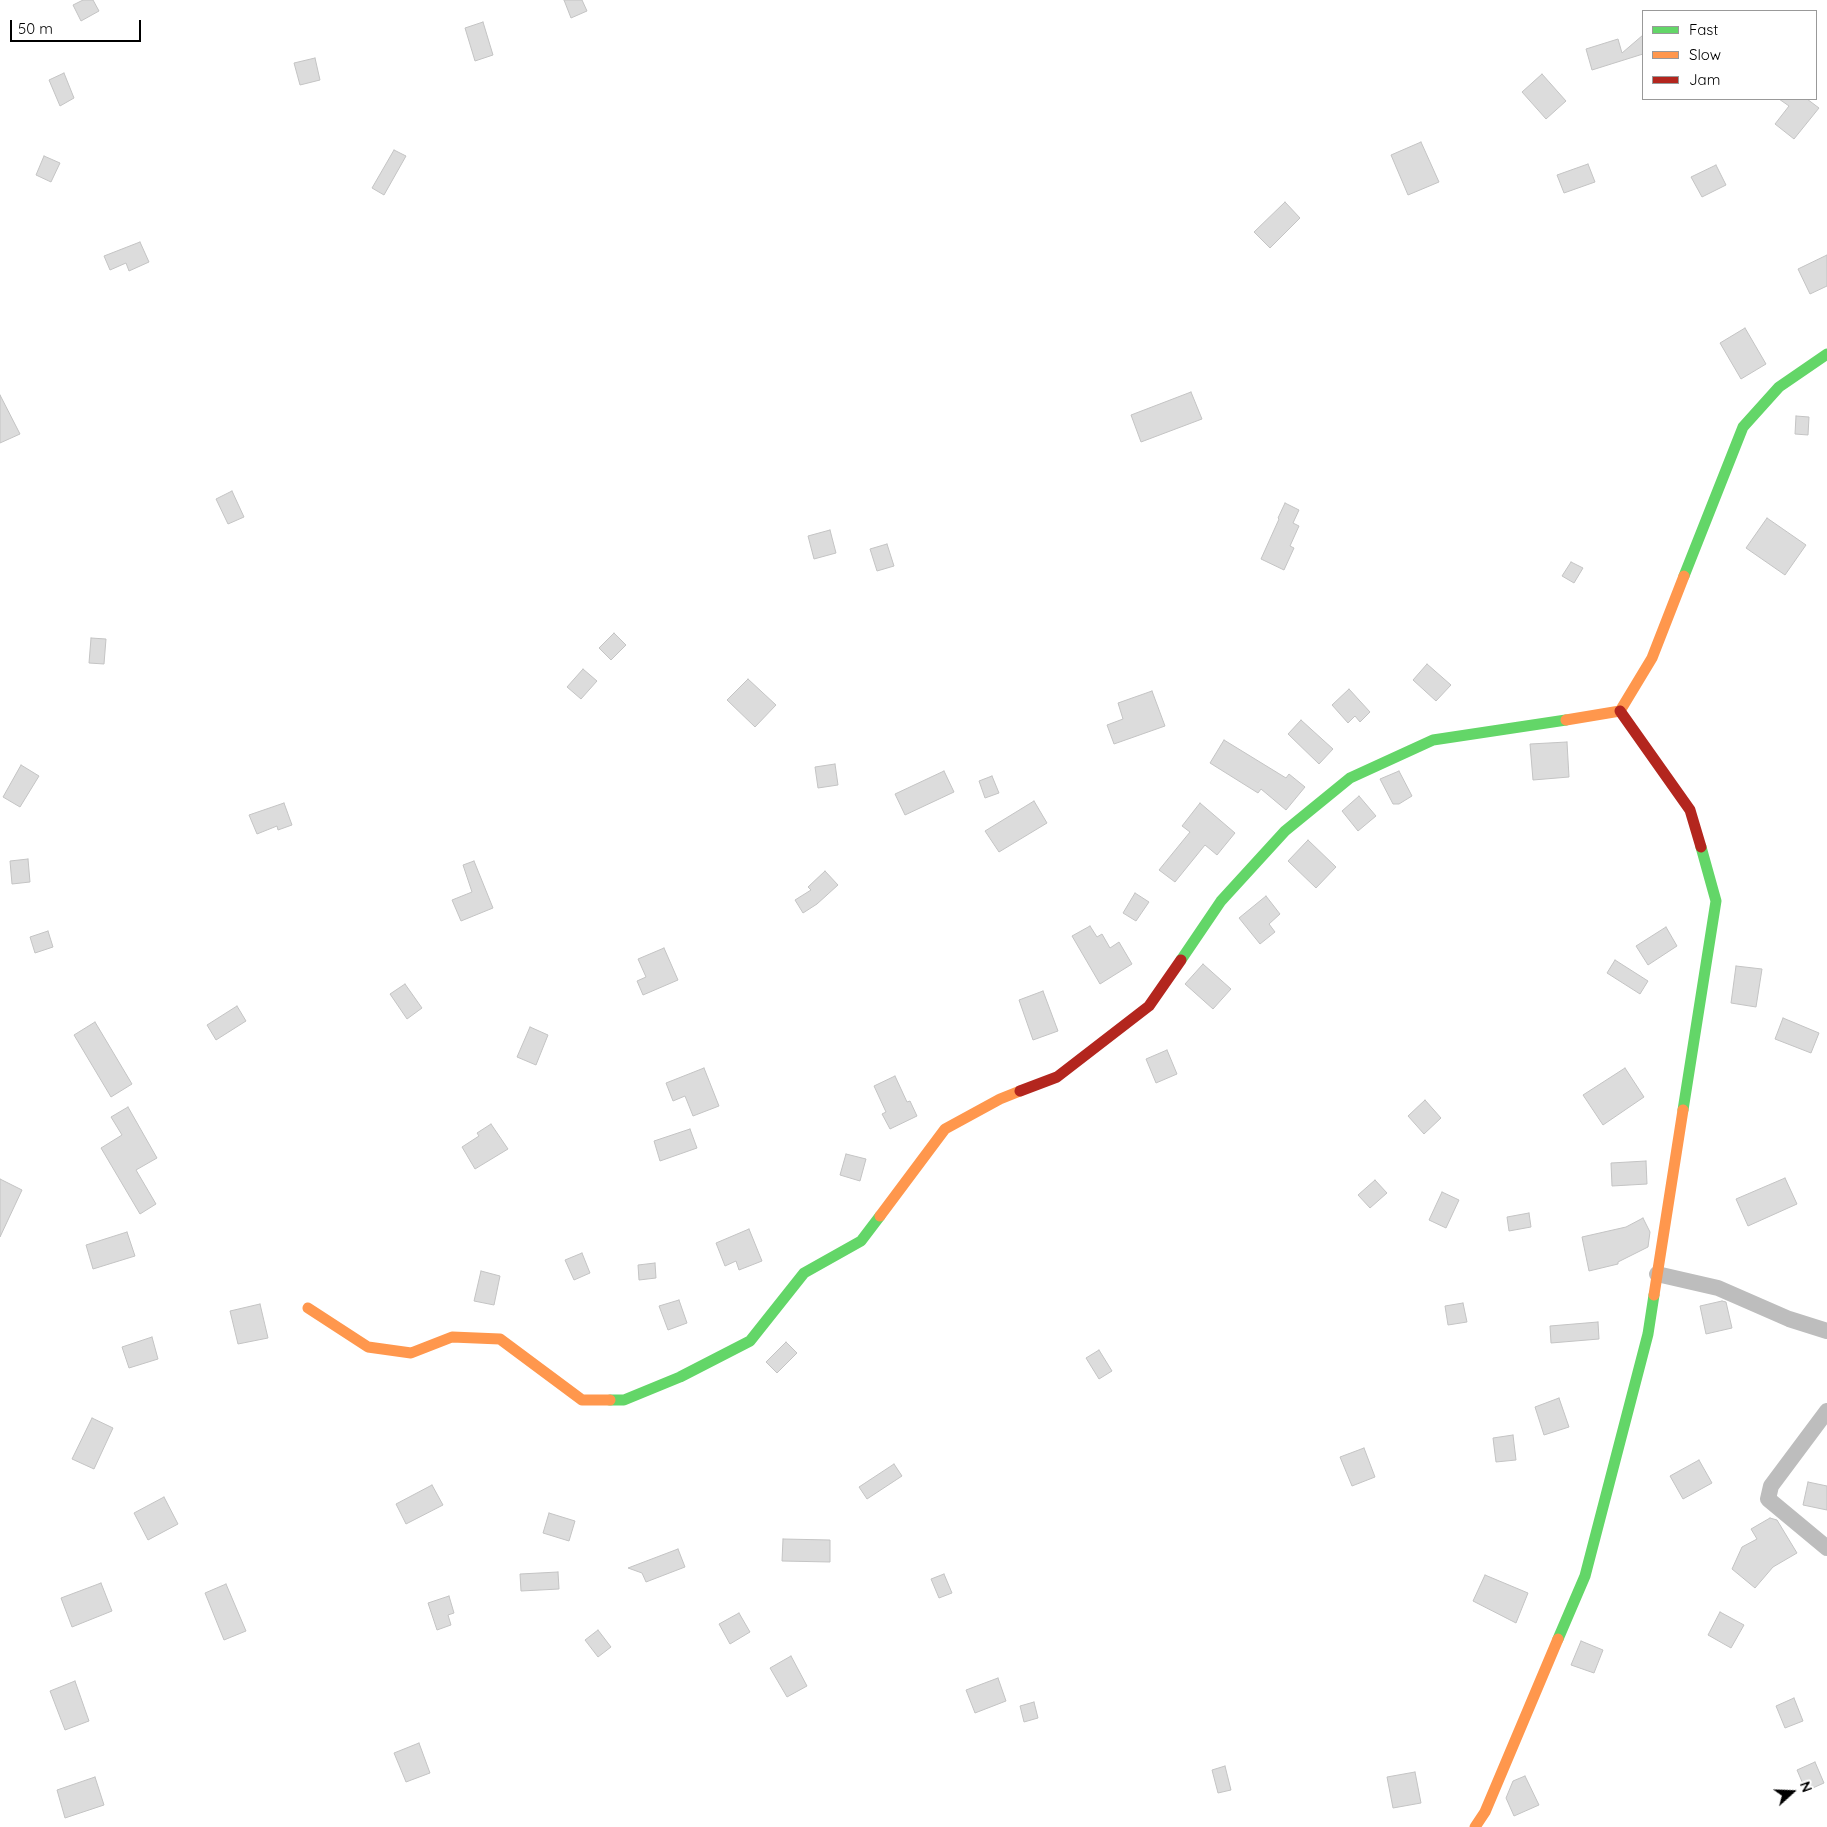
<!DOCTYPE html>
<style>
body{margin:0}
#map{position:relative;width:1827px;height:1827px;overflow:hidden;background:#fff;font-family:Quicksand,sans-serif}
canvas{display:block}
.legend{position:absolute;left:1642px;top:10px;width:175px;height:90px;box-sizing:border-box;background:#fff;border:1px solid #999;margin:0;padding:6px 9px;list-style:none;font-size:15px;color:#000}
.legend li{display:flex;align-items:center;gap:10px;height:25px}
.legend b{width:25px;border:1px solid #999}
.north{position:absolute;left:1767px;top:1767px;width:50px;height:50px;-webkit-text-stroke:4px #fff;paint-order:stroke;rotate:70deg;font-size:14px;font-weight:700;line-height:20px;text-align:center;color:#000}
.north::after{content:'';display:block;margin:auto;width:18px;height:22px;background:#000;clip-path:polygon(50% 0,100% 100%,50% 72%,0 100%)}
.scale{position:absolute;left:10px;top:20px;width:131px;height:22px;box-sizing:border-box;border:2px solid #000;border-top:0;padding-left:6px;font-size:15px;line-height:18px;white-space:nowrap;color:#000;-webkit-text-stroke:4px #fff;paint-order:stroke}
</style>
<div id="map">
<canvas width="1827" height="1827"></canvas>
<ul class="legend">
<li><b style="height:6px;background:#63d668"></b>Fast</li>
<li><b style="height:6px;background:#ff974d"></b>Slow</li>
<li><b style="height:6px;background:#b3261e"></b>Jam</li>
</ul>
<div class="north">N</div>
<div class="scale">50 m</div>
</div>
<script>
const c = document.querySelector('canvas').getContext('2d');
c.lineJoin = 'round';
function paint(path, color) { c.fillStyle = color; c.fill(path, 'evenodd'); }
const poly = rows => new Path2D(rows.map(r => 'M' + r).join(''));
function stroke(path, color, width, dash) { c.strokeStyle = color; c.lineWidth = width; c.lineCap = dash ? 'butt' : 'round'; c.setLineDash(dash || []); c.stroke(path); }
const building = poly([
 [83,0,93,0,99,11,81,21,73,5,83,0],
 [564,0,582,0,587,11,571,18,564,0],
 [483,22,493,55,475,61,465,28,483,22],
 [1643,35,1643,54,1592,70,1586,49,1618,39,1622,53,1643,35],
 [315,58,320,80,300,85,294,63,315,58],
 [64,73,74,98,60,106,49,80,64,73],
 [1542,74,1566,101,1546,119,1522,92,1542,74],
 [1779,99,1807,99,1819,108,1794,139,1775,124,1789,106,1779,99],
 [1421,142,1439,182,1408,195,1391,155,1421,142],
 [394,150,406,156,384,195,372,188,394,150],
 [44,156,60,163,51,182,36,175,44,156],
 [1588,164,1595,182,1564,193,1557,175,1588,164],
 [1716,165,1726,185,1702,197,1691,177,1716,165],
 [1285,202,1300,218,1270,248,1254,232,1285,202],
 [140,242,149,262,129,271,126,263,110,270,104,256,140,242],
 [1827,255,1827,286,1810,294,1798,269,1827,255],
 [1745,328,1766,364,1741,379,1720,343,1745,328],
 [1191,392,1202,419,1141,442,1131,415,1191,392],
 [0,395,20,434,0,443,0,395],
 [1796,416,1809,417,1808,435,1795,434,1796,416],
 [232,491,244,517,228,524,216,499,232,491],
 [1285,503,1299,510,1293,523,1299,526,1290,546,1294,548,1284,570,1261,559,1279,519,1278,518,1285,503],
 [1767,518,1806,545,1785,575,1746,548,1767,518],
 [830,530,836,553,814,559,808,536,830,530],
 [887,544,894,566,877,571,870,549,887,544],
 [1571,562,1583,568,1574,583,1562,576,1571,562],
 [614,633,626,645,611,660,599,648,614,633],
 [91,638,106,639,104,664,89,663,91,638],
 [1427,664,1451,685,1436,701,1413,680,1427,664],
 [583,669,597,681,581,699,567,687,583,669],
 [748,679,776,705,755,727,727,700,748,679],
 [1349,689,1370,712,1360,722,1355,716,1348,723,1332,705,1349,689],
 [1152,691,1165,726,1114,744,1107,725,1123,719,1118,703,1152,691],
 [1301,720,1333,749,1319,764,1288,734,1301,720],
 [1224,740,1286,778,1289,774,1305,787,1286,810,1261,789,1258,793,1210,763,1224,740],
 [1567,742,1569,777,1533,780,1530,744,1567,742],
 [835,764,838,785,818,788,815,767,835,764],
 [21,765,39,776,20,807,3,797,21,765],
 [944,771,954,792,905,815,895,794,944,771],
 [1399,771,1412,796,1399,804,1393,804,1380,779,1399,771],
 [992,776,999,793,985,798,979,781,992,776],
 [1359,796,1376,816,1358,831,1342,811,1359,796],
 [1034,801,1047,823,999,852,985,831,1034,801],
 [284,803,292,825,278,830,277,826,257,834,249,815,284,803],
 [1200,803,1235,833,1217,855,1205,845,1175,882,1159,870,1190,832,1182,826,1200,803],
 [1308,840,1336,867,1316,888,1288,861,1308,840],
 [28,859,30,882,12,884,10,861,28,859],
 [474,861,493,908,461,921,452,900,472,892,463,865,474,861],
 [825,871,838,885,817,904,803,913,795,900,811,890,808,887,825,871],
 [1135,893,1149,902,1136,921,1123,913,1135,893],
 [1266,896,1280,914,1269,924,1275,932,1260,944,1239,918,1266,896],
 [1090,926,1097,937,1102,934,1110,948,1119,942,1132,964,1100,984,1072,936,1090,926],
 [1666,927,1677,946,1648,965,1636,946,1666,927],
 [48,931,53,947,35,953,30,937,48,931],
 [664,948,678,980,643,995,637,981,646,977,638,959,664,948],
 [1615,960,1648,981,1640,994,1607,973,1615,960],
 [1203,964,1231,989,1213,1009,1185,984,1203,964],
 [1736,966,1762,969,1756,1007,1731,1003,1736,966],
 [405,984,422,1008,407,1019,390,994,405,984],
 [1043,991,1058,1031,1033,1040,1019,1000,1043,991],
 [237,1006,246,1021,216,1040,207,1025,237,1006],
 [1783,1018,1819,1033,1811,1053,1775,1039,1783,1018],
 [95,1022,132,1084,111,1097,74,1035,95,1022],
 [530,1027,548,1035,536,1065,517,1057,530,1027],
 [1167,1050,1177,1074,1156,1083,1146,1059,1167,1050],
 [704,1068,719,1106,693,1116,685,1096,673,1101,666,1083,704,1068],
 [1625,1068,1644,1097,1603,1125,1583,1095,1625,1068],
 [895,1076,907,1102,910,1101,917,1116,890,1129,882,1114,886,1112,874,1086,895,1076],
 [1425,1100,1441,1118,1424,1134,1408,1116,1425,1100],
 [128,1107,157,1158,136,1170,156,1204,140,1214,101,1148,122,1135,111,1117,128,1107],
 [491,1124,508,1149,475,1169,462,1147,479,1136,477,1133,491,1124],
 [690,1129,697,1148,660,1161,654,1141,690,1129],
 [846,1154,866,1159,860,1181,840,1175,846,1154],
 [1646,1161,1647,1184,1612,1186,1611,1163,1646,1161],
 [1785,1178,1797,1204,1748,1226,1736,1199,1785,1178],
 [0,1179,22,1190,0,1237,0,1179],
 [1375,1180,1387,1193,1370,1208,1358,1195,1375,1180],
 [1442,1192,1459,1200,1446,1228,1429,1220,1442,1192],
 [1529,1213,1531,1227,1509,1231,1507,1217,1529,1213],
 [1643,1218,1650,1232,1648,1247,1618,1262,1618,1264,1589,1271,1582,1237,1626,1227,1643,1218],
 [749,1229,762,1261,739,1270,736,1261,725,1266,716,1243,749,1229],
 [127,1232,135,1256,93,1269,86,1245,127,1232],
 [582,1253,590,1273,574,1280,565,1260,582,1253],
 [655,1263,656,1278,639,1280,638,1265,655,1263],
 [481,1271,500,1276,494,1305,474,1301,481,1271],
 [679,1300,687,1323,668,1330,659,1306,679,1300],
 [1722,1301,1726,1302,1732,1328,1706,1334,1700,1306,1722,1301],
 [1463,1303,1467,1322,1448,1325,1445,1306,1463,1303],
 [260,1304,268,1338,238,1344,230,1311,260,1304],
 [1598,1322,1599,1339,1551,1343,1550,1326,1598,1322],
 [152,1337,158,1359,129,1368,122,1347,152,1337],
 [786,1342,797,1353,777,1373,766,1362,786,1342],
 [1099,1350,1112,1371,1099,1379,1086,1358,1099,1350],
 [1559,1398,1569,1427,1544,1435,1535,1407,1559,1398],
 [92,1418,113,1428,94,1469,72,1459,92,1418],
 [1513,1435,1516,1460,1496,1462,1493,1438,1513,1435],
 [1364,1448,1375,1477,1352,1486,1340,1457,1364,1448],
 [1699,1460,1712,1483,1683,1499,1670,1476,1699,1460],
 [894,1464,902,1476,867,1499,859,1487,894,1464],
 [1808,1482,1827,1486,1827,1510,1803,1505,1808,1482],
 [432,1485,443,1505,406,1524,396,1504,432,1485],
 [164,1497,178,1524,148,1540,134,1513,164,1497],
 [549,1513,575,1521,569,1541,543,1533,549,1513],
 [1770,1518,1777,1520,1797,1553,1773,1567,1755,1588,1732,1569,1742,1547,1757,1539,1751,1529,1770,1518],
 [783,1539,830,1540,830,1562,782,1561,783,1539],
 [678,1549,685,1567,646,1582,642,1573,628,1568,678,1549],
 [558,1572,559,1589,521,1591,520,1574,558,1572],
 [944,1574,952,1593,939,1598,931,1579,944,1574],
 [1485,1575,1528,1593,1516,1623,1473,1601,1485,1575],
 [101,1583,112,1611,72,1627,61,1598,101,1583],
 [226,1584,246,1631,224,1640,205,1593,226,1584],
 [449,1596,454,1613,448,1615,451,1625,437,1630,428,1603,449,1596],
 [1720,1612,1744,1625,1731,1648,1708,1635,1720,1612],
 [739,1613,750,1632,730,1644,719,1624,739,1613],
 [598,1630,611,1647,598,1657,585,1640,598,1630],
 [1581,1641,1603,1650,1594,1673,1571,1665,1581,1641],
 [791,1656,807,1686,787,1697,770,1668,791,1656],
 [998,1678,1006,1701,975,1713,966,1690,998,1678],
 [75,1681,89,1721,65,1730,50,1691,75,1681],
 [1794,1698,1803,1721,1785,1728,1776,1706,1794,1698],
 [1034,1702,1038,1718,1024,1722,1020,1706,1034,1702],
 [419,1743,430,1773,406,1782,394,1753,419,1743],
 [1815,1762,1824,1783,1806,1791,1797,1770,1815,1762],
 [1225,1766,1231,1790,1218,1793,1212,1770,1225,1766],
 [1415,1772,1421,1803,1393,1808,1387,1777,1415,1772],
 [1525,1776,1539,1805,1514,1816,1506,1798,1513,1781,1525,1776],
 [95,1777,104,1805,65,1818,57,1790,95,1777]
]);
paint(building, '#dcdcdc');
stroke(building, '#c4c4c4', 1);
stroke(poly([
 [1657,1274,1718,1288,1789,1319,1827,1331],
 [1827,1411,1771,1486,1768,1499,1827,1548]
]), '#bdbdbd', 16);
stroke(poly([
 [1684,576,1743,427,1779,387,1827,354],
 [1181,960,1221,901,1285,831,1350,778,1433,740,1566,720],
 [1683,1110,1716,901,1701,847],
 [610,1400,624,1400,680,1377,750,1341,804,1273,861,1241,880,1216],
 [1558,1639,1585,1576,1648,1334,1654,1295]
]), '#63d668', 11);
stroke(poly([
 [1566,720,1620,711,1652,658,1684,576],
 [880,1216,945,1129,1000,1099,1020,1091],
 [1654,1295,1683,1110],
 [308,1308,368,1347,411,1353,452,1337,500,1339,582,1400,610,1400],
 [1475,1827,1485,1812,1558,1639]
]), '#ff974d', 11);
stroke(poly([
 [1620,711,1690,810,1701,847],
 [1020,1091,1057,1077,1149,1006,1181,960]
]), '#b3261e', 11);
</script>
